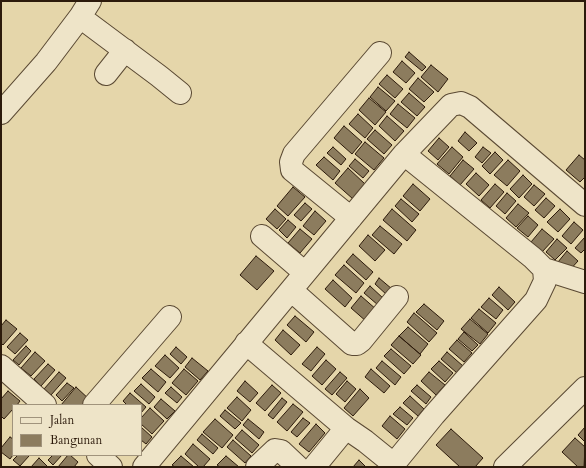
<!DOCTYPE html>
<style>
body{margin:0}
#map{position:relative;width:586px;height:468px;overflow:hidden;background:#e5d6aa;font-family:Cardo,serif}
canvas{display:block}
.frame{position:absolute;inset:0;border:2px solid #2c1a0b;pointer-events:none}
.legend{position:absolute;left:12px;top:404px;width:130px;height:52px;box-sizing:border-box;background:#eee4c8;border:1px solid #a0937c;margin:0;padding:5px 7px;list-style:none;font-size:12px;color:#2c1a0b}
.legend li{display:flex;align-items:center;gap:8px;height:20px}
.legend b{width:20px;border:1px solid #a0937c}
</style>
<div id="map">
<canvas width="586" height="468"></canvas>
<div class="frame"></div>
<ul class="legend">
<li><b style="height:5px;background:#eee4c8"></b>Jalan</li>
<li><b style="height:11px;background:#8c7c5e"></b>Bangunan</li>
</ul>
</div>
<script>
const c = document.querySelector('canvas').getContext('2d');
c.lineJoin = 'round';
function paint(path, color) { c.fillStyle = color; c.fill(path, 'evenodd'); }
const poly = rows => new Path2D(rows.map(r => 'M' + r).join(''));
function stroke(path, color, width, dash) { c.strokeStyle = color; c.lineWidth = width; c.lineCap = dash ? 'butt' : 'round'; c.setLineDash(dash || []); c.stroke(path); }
const building = poly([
 [409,52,426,67,422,71,405,57,409,52],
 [402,61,415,73,406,83,393,72,402,61],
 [431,65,448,79,438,92,421,77,431,65],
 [387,75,403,89,395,98,379,84,387,75],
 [418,78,434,92,424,102,409,89,418,78],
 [378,87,395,101,386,111,370,97,378,87],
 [409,93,425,107,417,116,401,102,409,93],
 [369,98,386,112,375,125,359,110,369,98],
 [398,104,415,118,407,128,390,114,398,104],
 [358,114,373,128,365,138,349,124,358,114],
 [387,116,404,131,395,141,379,126,387,116],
 [344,126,362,142,352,154,334,138,344,126],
 [375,130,392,145,384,154,367,139,375,130],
 [465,132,477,143,469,151,458,141,465,132],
 [439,138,449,147,438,160,428,151,439,138],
 [365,142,384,158,374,170,355,154,365,142],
 [333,147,346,159,341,165,327,153,333,147],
 [452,147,463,157,449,174,437,164,452,147],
 [483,147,491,153,482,163,475,157,483,147],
 [495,152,503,160,490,174,482,166,495,152],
 [579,155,585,160,585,177,580,182,566,170,579,155],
 [324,157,340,171,333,180,316,165,324,157],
 [355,159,369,171,363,178,349,166,355,159],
 [463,160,474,169,460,185,450,176,463,160],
 [508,160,520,171,507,186,494,175,508,160],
 [348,168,365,184,353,199,335,183,348,168],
 [476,173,489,185,479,196,466,184,476,173],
 [523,175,532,184,519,198,510,189,523,175],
 [413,184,430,199,420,211,403,196,413,184],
 [495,184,504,192,490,208,481,200,495,184],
 [534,185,545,194,534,206,524,197,534,185],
 [293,187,305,197,288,216,277,206,293,187],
 [507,193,516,201,505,214,496,206,507,193],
 [546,198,555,206,544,218,535,210,546,198],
 [401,199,419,214,412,222,395,206,401,199],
 [305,203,312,209,301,221,294,215,305,203],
 [518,204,529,213,516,227,506,218,518,204],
 [275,209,286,219,277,229,266,219,275,209],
 [392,209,416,230,407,241,383,220,392,209],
 [560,209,570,219,558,232,547,222,560,209],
 [315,211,326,221,314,235,303,226,315,211],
 [528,216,538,225,528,237,517,228,528,216],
 [288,220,296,227,287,238,279,230,288,220],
 [574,222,583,230,571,244,562,236,574,222],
 [380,226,402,244,394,254,372,235,380,226],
 [300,229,312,239,300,253,288,243,300,229],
 [542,229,554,239,542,252,531,242,542,229],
 [368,235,385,250,375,261,359,246,368,235],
 [585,237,585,249,581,253,575,248,585,237],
 [557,239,567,248,555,260,546,252,557,239],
 [567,251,578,261,568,272,558,262,567,251],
 [353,254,373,272,366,280,346,262,353,254],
 [256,256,274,271,257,290,240,275,256,256],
 [344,265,364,283,356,293,335,275,344,265],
 [379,278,392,289,387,295,375,284,379,278],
 [333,280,352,298,345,307,325,289,333,280],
 [370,286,384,299,378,305,364,293,370,286],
 [499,287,515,302,508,310,492,295,499,287],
 [361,296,377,310,367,322,351,308,361,296],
 [489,298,503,310,496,319,481,307,489,298],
 [424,304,444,321,437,330,416,312,424,304],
 [479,309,496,323,488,333,471,318,479,309],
 [414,313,437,333,429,342,407,322,414,313],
 [295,316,314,332,306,342,287,325,295,316],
 [470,319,488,334,480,344,461,329,470,319],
 [6,320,17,329,3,345,1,343,1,326,6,320],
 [408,327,428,344,420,354,399,336,408,327],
 [283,330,300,345,291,355,275,340,283,330],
 [464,332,478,345,472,351,458,339,464,332],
 [20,333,28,340,15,354,7,347,20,333],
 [399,336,421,355,413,364,391,345,399,336],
 [457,340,472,353,464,362,449,349,457,340],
 [26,346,31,351,19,365,13,360,26,346],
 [176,347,187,357,181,364,170,354,176,347],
 [317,347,325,354,311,371,302,364,317,347],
 [391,349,411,366,404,374,384,356,391,349],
 [35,352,45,361,31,376,21,368,35,352],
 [447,352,463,366,457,373,441,359,447,352],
 [165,355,179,368,170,378,155,366,165,355],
 [192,358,208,371,200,380,185,367,192,358],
 [326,360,336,369,322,385,312,376,326,360],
 [382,361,401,377,395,385,376,368,382,361],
 [439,361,453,373,445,382,431,369,439,361],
 [48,364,55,370,41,386,34,379,48,364],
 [151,369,166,382,158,392,142,378,151,369],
 [184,369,198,381,186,395,172,383,184,369],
 [371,369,390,386,384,393,365,377,371,369],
 [59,372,66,378,51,395,44,389,59,372],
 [340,372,347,378,332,395,325,389,340,372],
 [429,372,445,385,436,395,421,381,429,372],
 [245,381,258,393,250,402,237,391,245,381],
 [347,381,356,389,345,402,336,394,347,381],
 [67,383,74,388,62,401,56,395,67,383],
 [141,384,155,397,149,404,134,391,141,384],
 [272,385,281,393,265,411,256,403,272,385],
 [417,385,431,397,426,404,411,391,417,385],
 [76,387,91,401,87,405,61,405,76,387],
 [171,387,182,397,177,403,165,393,171,387],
 [360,389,369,398,353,416,344,408,360,389],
 [8,391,20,401,17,405,13,405,13,409,4,419,1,416,1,399,8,391],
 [130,393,146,407,141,413,141,405,127,405,123,401,130,393],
 [410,396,424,409,418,416,403,403,410,396],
 [237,397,251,410,242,421,227,408,237,397],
 [282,398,287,402,273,419,268,415,282,398],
 [161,399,175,411,167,419,154,407,161,399],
 [293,404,303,412,287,431,277,422,293,404],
 [400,407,413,418,407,425,393,414,400,407],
 [150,408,164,421,152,434,141,424,141,418,150,408],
 [225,410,241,423,235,429,220,416,225,410],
 [390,416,405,429,397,439,382,426,390,416],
 [303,418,310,423,297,437,291,432,303,418],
 [215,419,233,435,222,448,203,432,215,419],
 [248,419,264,432,259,439,243,425,248,419],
 [316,424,325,433,309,452,299,444,316,424],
 [141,427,152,437,146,444,141,440,141,427],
 [585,427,585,442,578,435,585,427],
 [451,429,483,458,475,467,460,467,436,445,451,429],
 [242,430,259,445,252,453,235,438,242,430],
 [202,434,218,448,213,454,197,440,202,434],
 [10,437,13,439,13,455,10,459,1,452,1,448,10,437],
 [575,438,585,447,584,467,578,467,562,452,575,438],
 [233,440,251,456,245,463,227,447,233,440],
 [193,444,210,459,203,467,199,467,185,454,193,444],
 [18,455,28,455,29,456,20,466,13,460,18,455],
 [53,455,62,455,53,465,48,460,53,455],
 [68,455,70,455,78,462,74,467,58,467,68,455],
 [181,456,194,467,175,467,172,465,181,456],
 [226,456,239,467,220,467,217,465,226,456],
 [39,458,48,467,31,467,39,458],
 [359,460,366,467,353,467,359,460]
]);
paint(building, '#8c7c5e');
stroke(building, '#2c1a0b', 1);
const street = poly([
 [80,17,159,76,180,93],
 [106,74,125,50],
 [1,113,46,62,80,17,90,1],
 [351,218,292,170,291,162,294,154,380,53],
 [262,236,305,273],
 [544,269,585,282],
 [291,290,352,344,357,344,361,341,397,297],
 [246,343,346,428,365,441,386,458,394,462,398,459,434,415,536,300,545,281,544,269,533,258,404,154],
 [1,366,45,405],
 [94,405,170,317],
 [98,455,111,467],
 [144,467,404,154,451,105,461,103,470,107,585,205],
 [257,467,275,450,281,451,298,467],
 [314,467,346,428],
 [505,467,585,388]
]);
stroke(street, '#5a4933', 24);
stroke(street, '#eee4c8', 22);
</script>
